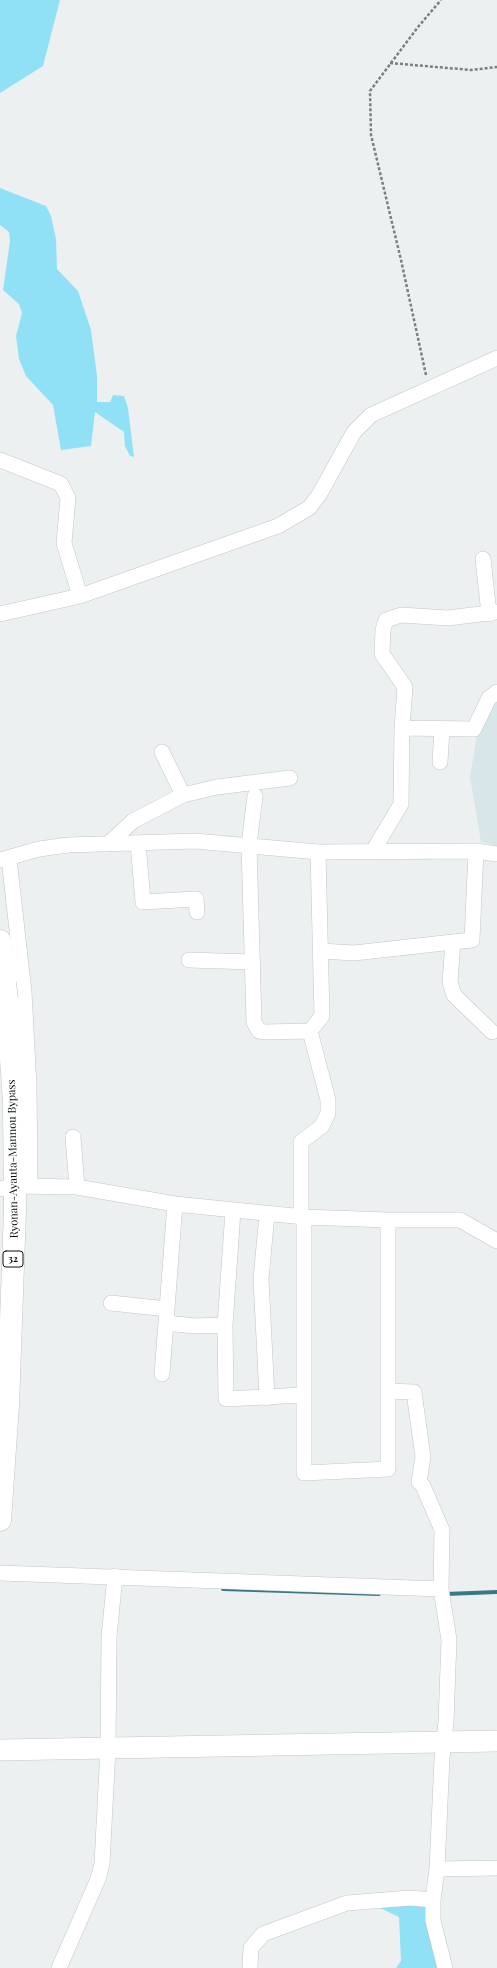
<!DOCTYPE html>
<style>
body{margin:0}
canvas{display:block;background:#ecf0f1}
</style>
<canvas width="497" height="1968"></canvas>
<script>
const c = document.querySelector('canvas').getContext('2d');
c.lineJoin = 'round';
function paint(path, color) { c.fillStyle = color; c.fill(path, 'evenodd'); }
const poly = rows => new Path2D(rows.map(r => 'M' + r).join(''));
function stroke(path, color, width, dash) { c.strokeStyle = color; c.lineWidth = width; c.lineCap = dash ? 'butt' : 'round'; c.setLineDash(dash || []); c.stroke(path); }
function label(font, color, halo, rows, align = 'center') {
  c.font = font + ' "Playfair Display",serif'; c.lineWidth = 4; c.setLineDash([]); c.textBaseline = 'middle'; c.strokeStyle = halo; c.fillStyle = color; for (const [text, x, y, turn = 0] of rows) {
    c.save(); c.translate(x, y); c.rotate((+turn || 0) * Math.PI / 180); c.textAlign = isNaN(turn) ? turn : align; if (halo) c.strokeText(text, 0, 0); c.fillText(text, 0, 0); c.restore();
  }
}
paint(poly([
 [497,699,497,846,481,842,470,777,477,734]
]), '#d9e6e9');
paint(poly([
 [0,0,60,0,43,66,0,93],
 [0,188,46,206,51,216,56,239,57,269,78,291,91,330,97,376,97,402,110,402,113,395,124,396,128,408,134,457,130,456,125,446,124,432,95,412,91,446,61,450,53,405,26,376,19,359,16,336,22,313,19,304,3,290,10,241,9,232,0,225],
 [407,1903,427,1905,438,1968,396,1968,401,1961,399,1917,378,1907]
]), '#90e1f6');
stroke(poly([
 [223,1589,379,1594],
 [446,1594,497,1592]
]), '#387887', 4);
const street = poly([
 [0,460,61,484,68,498,64,543,80,596],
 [483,559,489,614],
 [0,614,80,596,278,526,309,508,319,495,354,432,371,415,497,358],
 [402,728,474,729,489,698,497,692],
 [162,752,183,795],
 [440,762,442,729],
 [255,796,249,845,254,1022,259,1031,265,1032,310,1031],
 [138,843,143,902,196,899,197,912],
 [108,844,133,821,183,795,217,787,290,778],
 [373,851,401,804,402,728,405,687,382,654,383,630,386,620,401,615,448,618,497,612],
 [476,851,472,940,453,942,450,982,454,995,492,1032],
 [9,859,24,992,29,1087,30,1186],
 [0,860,39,849,68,845,195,841,318,852,476,851,497,854],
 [321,951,354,953,453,942],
 [189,960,252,962],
 [73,1137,77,1187],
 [0,1189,15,1186,77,1187,175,1204,304,1217,388,1220,460,1220,497,1241],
 [233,1211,225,1325,226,1399,303,1395],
 [301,1217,301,1142,322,1126,328,1113,328,1100,310,1031,322,1016,318,852],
 [304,1217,304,1473,388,1469,388,1220],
 [111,1303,167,1309],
 [166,1323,195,1326,225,1325],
 [162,1374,175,1204],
 [388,1391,414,1392,423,1457,419,1482,423,1486,442,1530,441,1589,449,1640,446,1722,442,1758,437,1869,433,1900,433,1921,445,1968],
 [267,1398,261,1279,267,1214],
 [0,1573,441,1589],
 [437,1869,497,1868],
 [59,1968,98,1879,102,1864,108,1748,109,1637,115,1576],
 [250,1968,251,1948,263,1934,347,1903,410,1898,433,1900]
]);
const secondary = poly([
 [0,1750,497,1741]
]);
const highway = poly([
 [0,941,5,983],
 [0,1520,8,1405,15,1209,14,1103,7,999]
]);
stroke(street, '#c1c5c6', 16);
stroke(secondary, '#c1c5c6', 22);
stroke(highway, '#c1c5c6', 23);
stroke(poly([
 [390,63,471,70,497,67],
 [426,375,401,260,371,135,370,91,418,27,441,0]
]), '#7c7f80', 2.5, [3, 2]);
stroke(street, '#fff', 15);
stroke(secondary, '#fff', 21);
stroke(highway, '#fff', 22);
const highwayBridge = poly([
 [5,983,7,999]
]);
stroke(highwayBridge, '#c1c5c6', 23, []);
stroke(highwayBridge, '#fff', 22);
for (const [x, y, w] of [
 [13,1259,20]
]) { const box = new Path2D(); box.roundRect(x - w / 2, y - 8, w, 16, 3); c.fillStyle = '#fff'; c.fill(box); stroke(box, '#0b0d0d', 1); }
label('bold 10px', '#0b0d0d', null, [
 ["32",13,1259]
]);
label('11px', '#0b0d0d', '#fff', [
 ["Ryonan-Ayauta-Mannou Bypass",13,1159,-91]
]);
</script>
